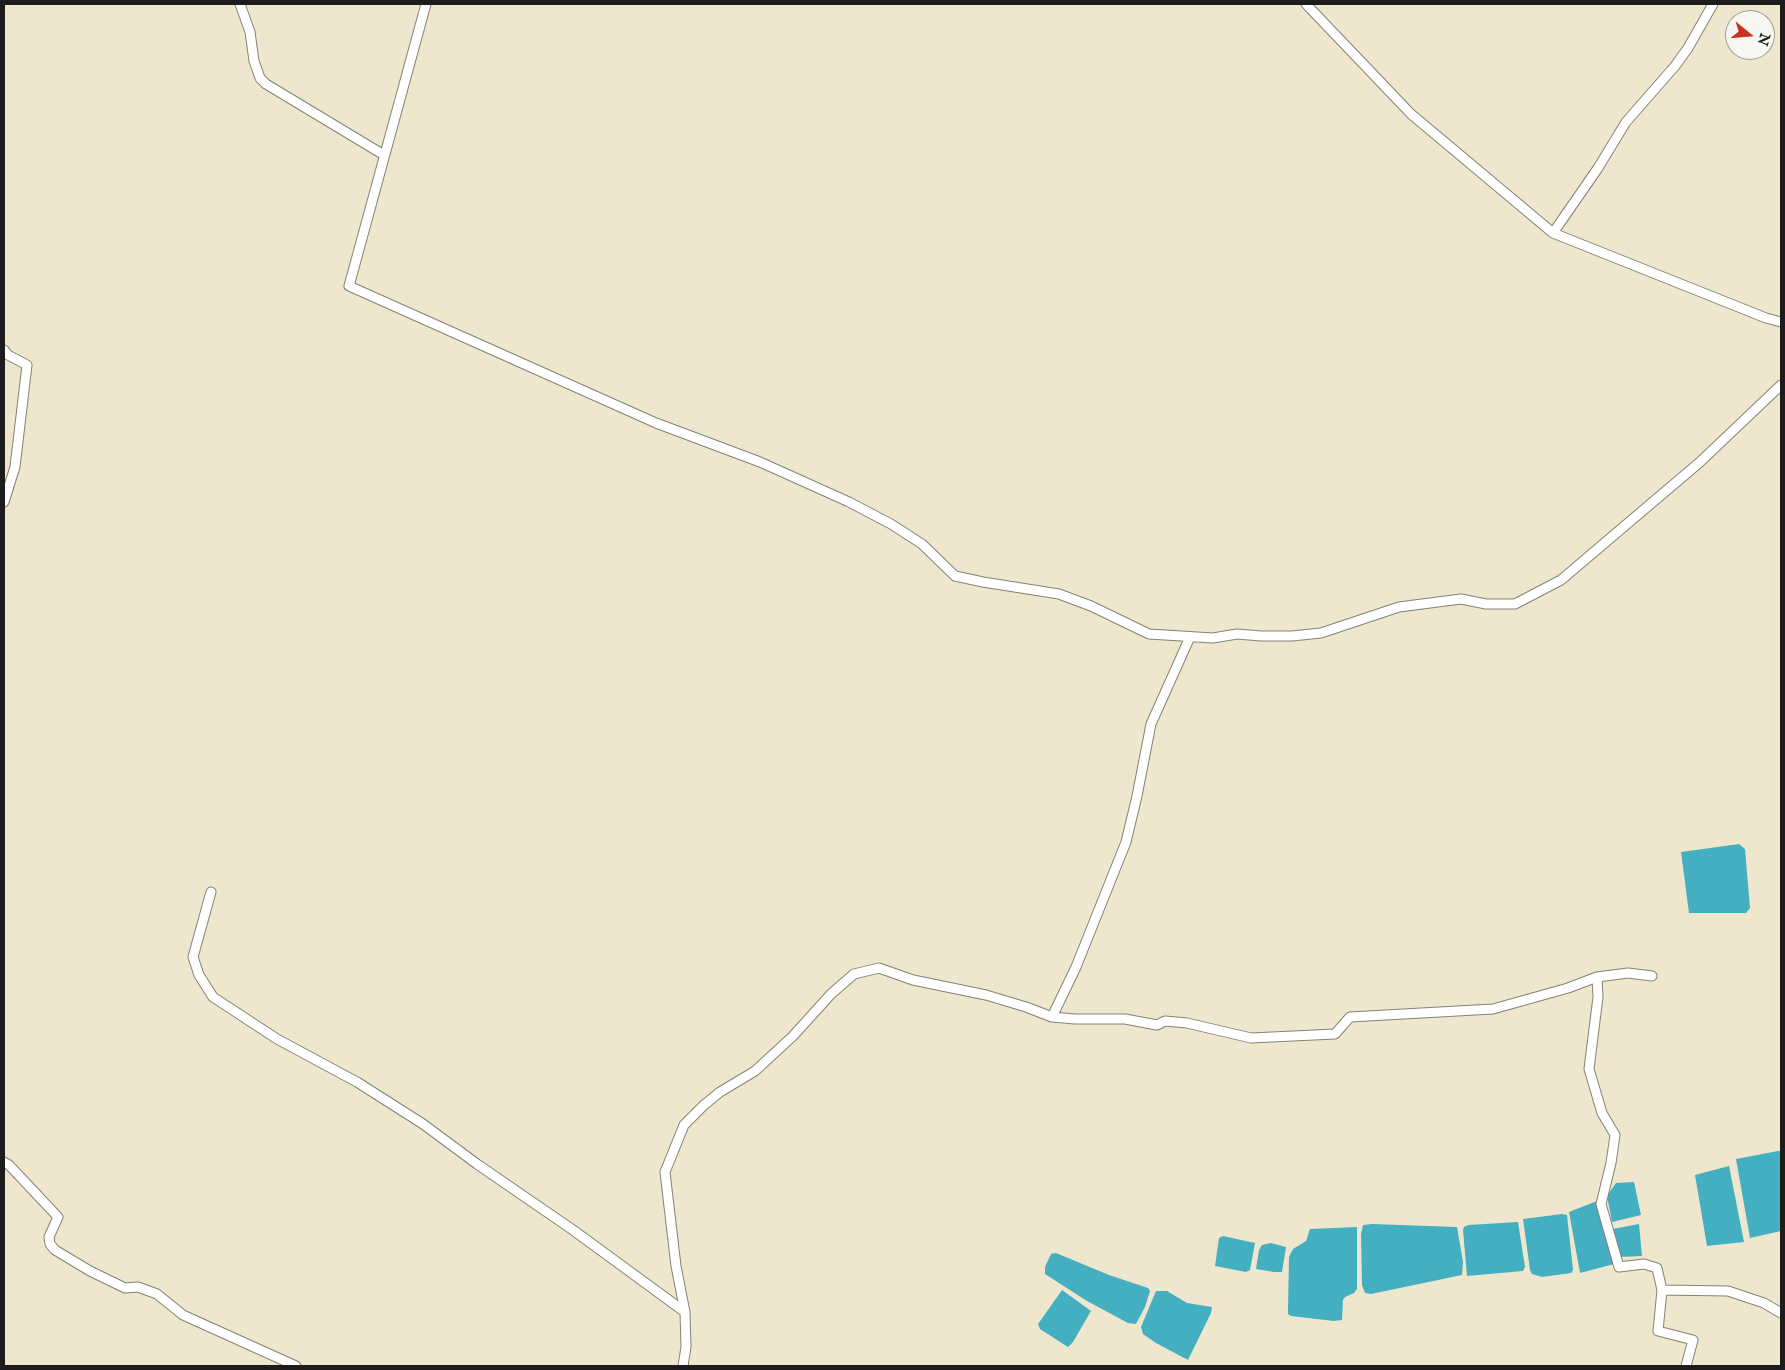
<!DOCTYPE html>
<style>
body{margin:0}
#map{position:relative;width:1785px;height:1370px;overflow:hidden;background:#eee7ce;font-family:"IM FELL English",serif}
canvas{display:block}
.frame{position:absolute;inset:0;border:5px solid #1c1c1c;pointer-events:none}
.north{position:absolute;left:1725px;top:10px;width:50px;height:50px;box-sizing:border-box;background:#f6f6f2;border:1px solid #9f9f9c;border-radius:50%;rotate:107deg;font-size:14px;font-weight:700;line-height:20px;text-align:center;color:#1c1c1c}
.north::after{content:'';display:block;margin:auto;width:18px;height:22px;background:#c8321e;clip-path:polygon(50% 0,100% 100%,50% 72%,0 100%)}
</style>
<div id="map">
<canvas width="1785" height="1370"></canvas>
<div class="frame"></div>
<div class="north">N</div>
</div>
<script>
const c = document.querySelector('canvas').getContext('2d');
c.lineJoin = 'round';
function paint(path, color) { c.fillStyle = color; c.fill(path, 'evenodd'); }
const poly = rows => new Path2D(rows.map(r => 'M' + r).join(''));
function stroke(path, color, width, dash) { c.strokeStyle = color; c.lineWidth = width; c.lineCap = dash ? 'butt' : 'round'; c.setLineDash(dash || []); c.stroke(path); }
paint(poly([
 [1739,844,1745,849,1750,908,1746,913,1689,913,1681,852],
 [1778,1151,1781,1151,1781,1231,1750,1238,1736,1159],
 [1729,1166,1744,1242,1707,1246,1695,1175],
 [1634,1182,1641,1215,1612,1222,1607,1196,1616,1183],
 [1597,1201,1614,1264,1580,1273,1569,1212],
 [1562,1214,1567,1215,1573,1270,1571,1273,1542,1277,1532,1274,1530,1270,1523,1219],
 [1518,1222,1525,1267,1523,1271,1467,1276,1463,1230,1464,1227,1468,1225],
 [1372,1224,1457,1227,1463,1262,1462,1275,1371,1294,1365,1293,1362,1285,1361,1234,1363,1225],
 [1639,1224,1642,1256,1620,1257,1613,1229],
 [1357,1227,1357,1289,1354,1293,1345,1297,1343,1300,1342,1320,1334,1321,1291,1316,1288,1314,1288,1309,1289,1257,1293,1249,1306,1241,1310,1229],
 [1223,1236,1255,1243,1250,1270,1246,1272,1215,1266,1219,1238],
 [1271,1243,1286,1247,1282,1272,1274,1272,1256,1269,1259,1250,1262,1245],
 [1056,1253,1109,1275,1148,1288,1150,1291,1145,1307,1136,1324,1128,1323,1087,1301,1045,1274,1045,1267,1051,1254],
 [1062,1290,1091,1311,1073,1342,1068,1347,1040,1329,1038,1324],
 [1156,1291,1167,1291,1187,1303,1212,1307,1211,1313,1188,1360,1156,1343,1143,1334,1141,1327]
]), '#43afc1');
const minor = poly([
 [240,4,250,32,254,61,260,78,266,84,384,155],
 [426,4,349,286,656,423,760,462,849,502,891,524,922,544,955,576,983,582,1059,594,1091,606,1149,634,1213,638,1237,634,1261,636,1292,636,1321,633,1399,607,1461,599,1486,604,1515,604,1561,580,1700,462,1781,385],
 [1306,4,1411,114,1553,233,1766,318,1781,322],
 [1553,233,1598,168,1626,122,1675,66,1688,48,1713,4],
 [4,350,8,355,27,365,15,467,4,502],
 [211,892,193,957,199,975,213,997,277,1039,357,1082,423,1124,477,1164,573,1230,685,1312],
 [1597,977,1598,997,1589,1069,1602,1113,1615,1135,1611,1163,1601,1204,1619,1267,1644,1264,1657,1268,1662,1290,1658,1331,1693,1340,1686,1366],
 [1052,1017,1075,1019,1125,1019,1157,1025,1165,1021,1187,1023,1251,1038,1335,1034,1350,1017,1493,1009,1568,988,1597,977,1628,973,1652,976],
 [4,1162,9,1165,58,1217,49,1237,50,1244,55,1250,90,1271,125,1288,138,1287,157,1294,183,1315,296,1366],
 [1662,1290,1728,1291,1764,1303,1781,1313],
 [683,1366,686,1347,685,1312,676,1266,665,1172,684,1125,704,1105,720,1092,755,1071,793,1036,831,994,854,974,879,968,913,980,986,995,1026,1007,1052,1017,1076,967,1126,842,1137,796,1151,724,1190,637]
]);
stroke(minor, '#858275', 11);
stroke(minor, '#fff', 9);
</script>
